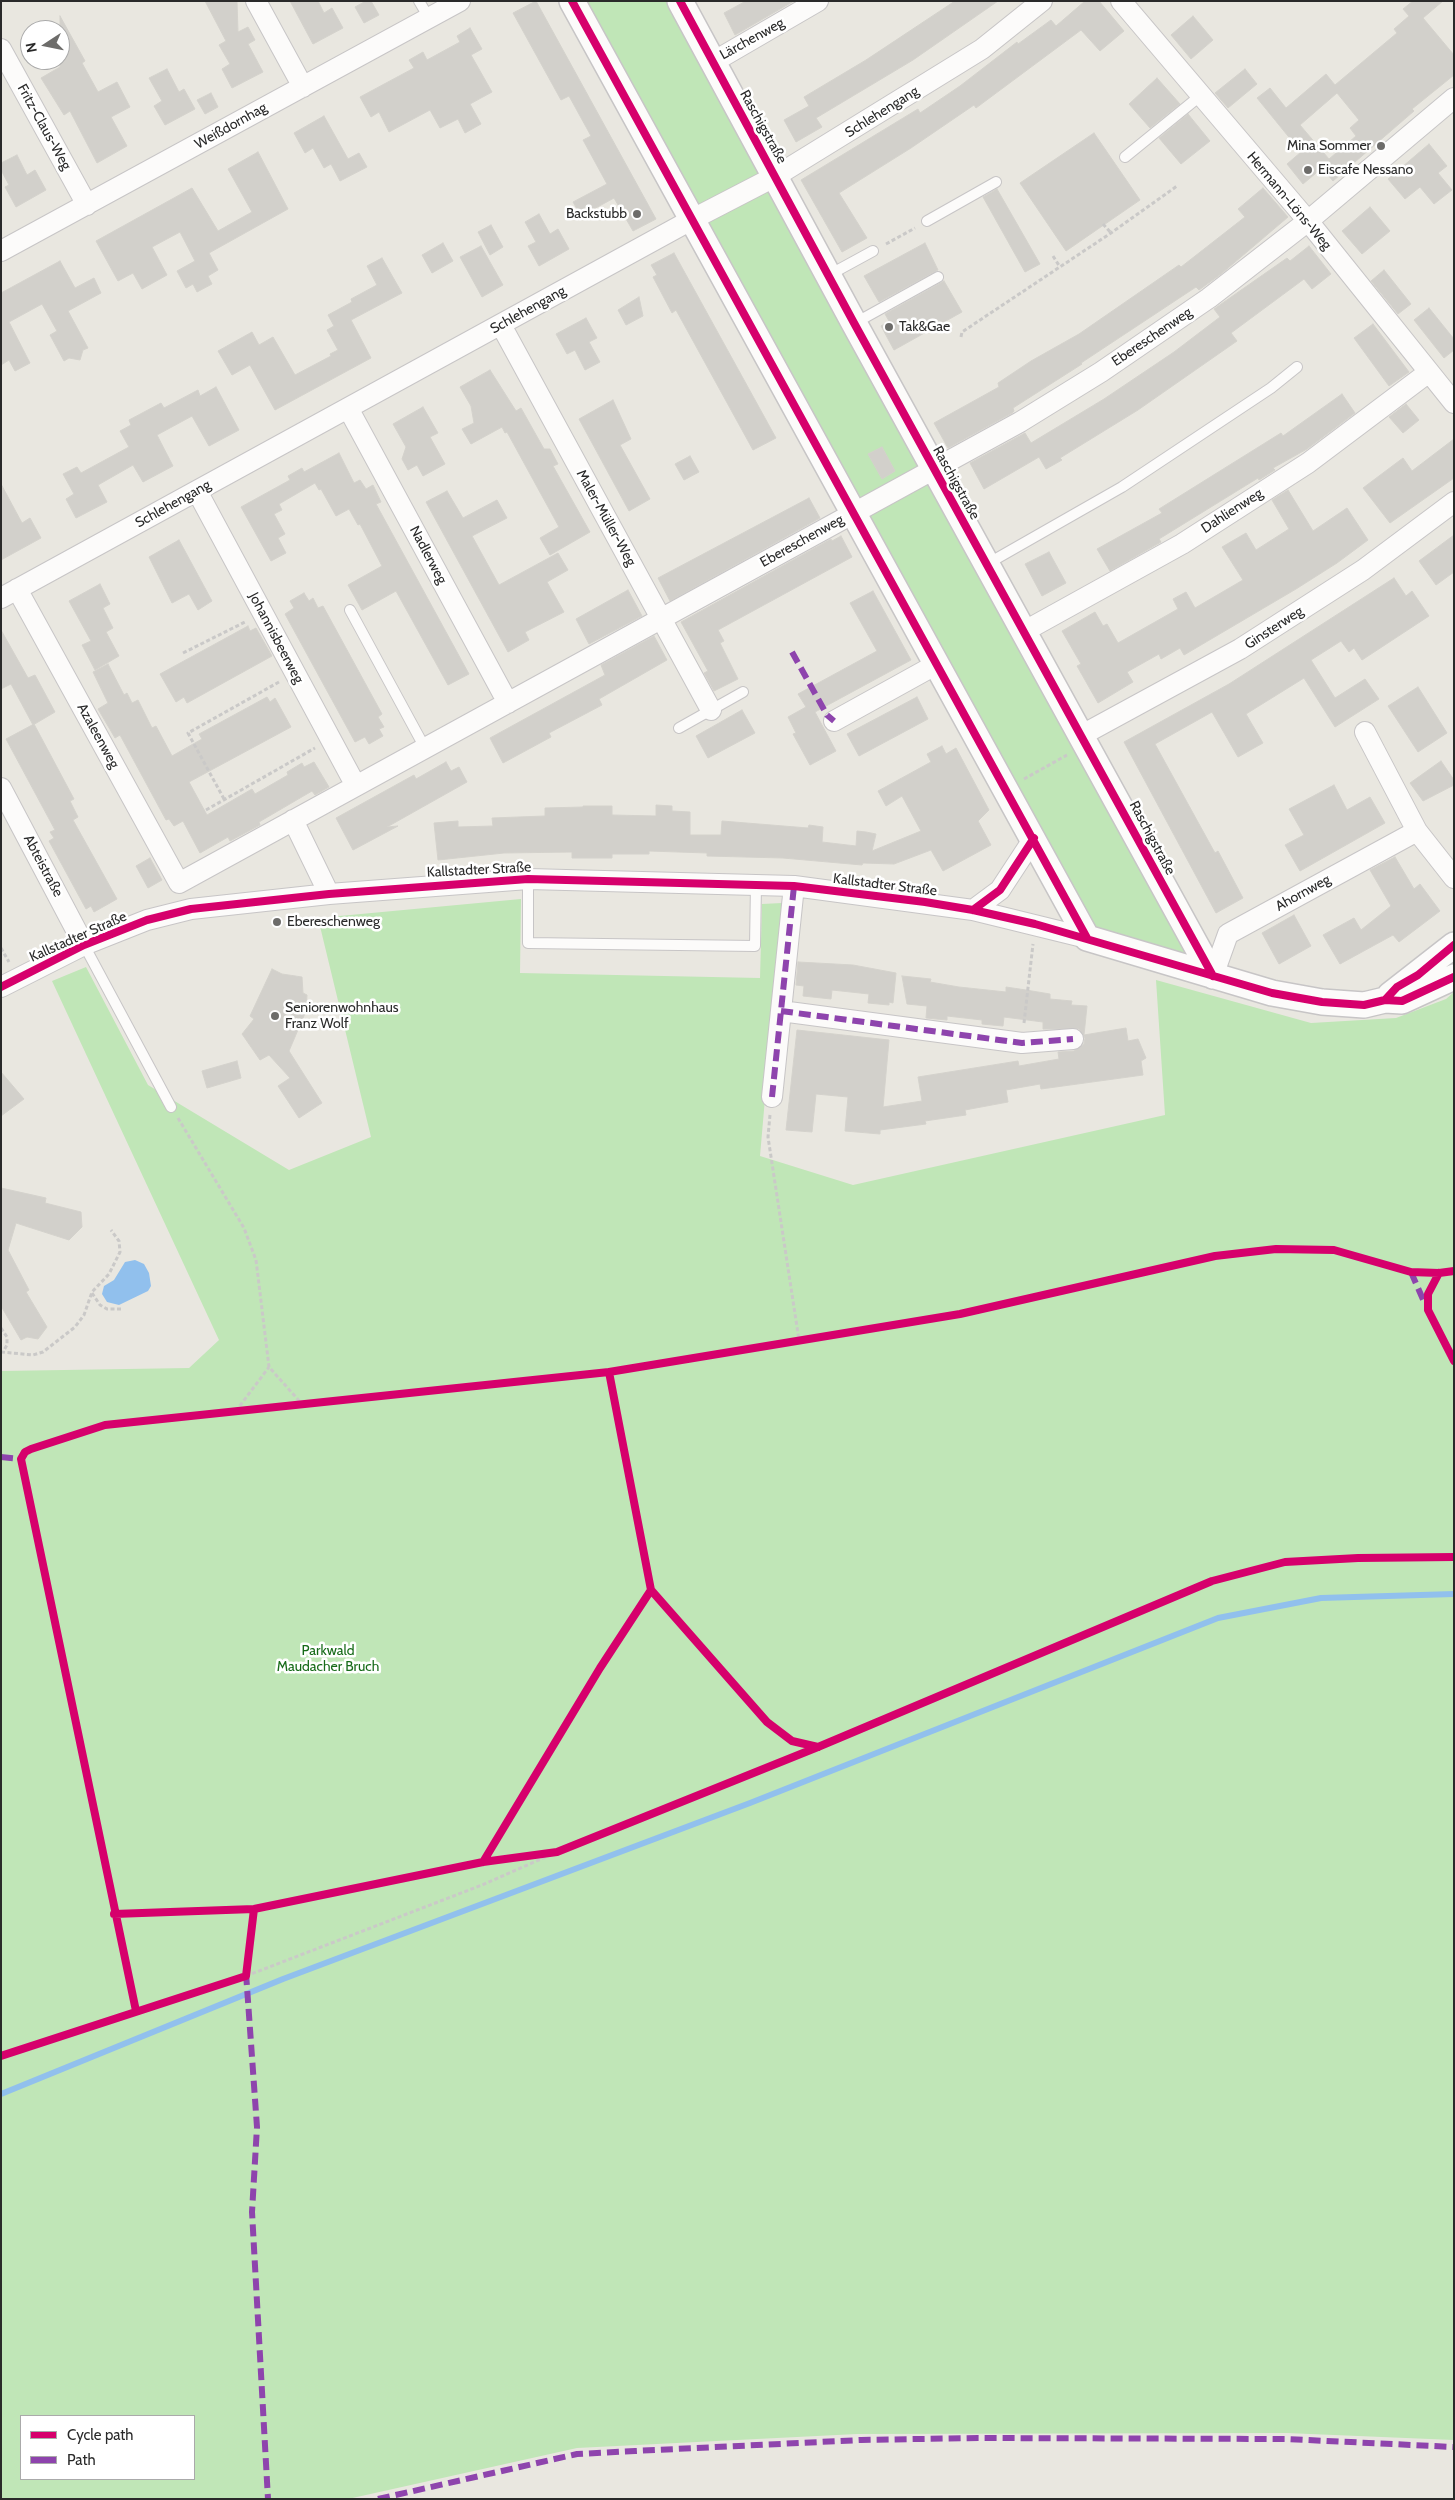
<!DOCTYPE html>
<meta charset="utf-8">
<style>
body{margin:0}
#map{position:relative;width:1455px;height:2500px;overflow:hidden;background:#e9e7e0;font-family:Cabin,sans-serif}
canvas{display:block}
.frame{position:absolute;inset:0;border:2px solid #2a2a2a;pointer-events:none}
.legend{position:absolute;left:20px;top:2415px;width:175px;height:65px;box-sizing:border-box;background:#fff;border:1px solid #aaa;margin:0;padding:6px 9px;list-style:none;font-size:15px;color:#2a2a2a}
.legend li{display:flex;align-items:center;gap:10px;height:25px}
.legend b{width:25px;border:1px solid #aaa}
.north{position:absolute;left:20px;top:20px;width:50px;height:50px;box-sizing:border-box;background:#fff;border:1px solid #aaa;border-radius:50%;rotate:259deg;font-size:14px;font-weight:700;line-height:20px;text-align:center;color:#2a2a2a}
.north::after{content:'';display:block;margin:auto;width:18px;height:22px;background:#6d6c6a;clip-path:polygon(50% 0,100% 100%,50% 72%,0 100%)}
</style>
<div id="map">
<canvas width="1455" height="2500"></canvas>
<div class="frame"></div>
<ul class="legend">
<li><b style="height:6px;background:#d6006c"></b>Cycle path</li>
<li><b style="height:6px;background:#8e44ad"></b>Path</li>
</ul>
<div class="north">N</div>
</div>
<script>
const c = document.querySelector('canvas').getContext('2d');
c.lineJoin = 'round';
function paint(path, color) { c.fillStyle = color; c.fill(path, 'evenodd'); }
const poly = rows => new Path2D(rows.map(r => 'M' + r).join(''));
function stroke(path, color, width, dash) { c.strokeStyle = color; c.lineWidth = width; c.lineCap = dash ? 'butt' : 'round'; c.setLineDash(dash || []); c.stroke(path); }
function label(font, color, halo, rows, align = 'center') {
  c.font = font + ' Cabin,sans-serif'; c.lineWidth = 5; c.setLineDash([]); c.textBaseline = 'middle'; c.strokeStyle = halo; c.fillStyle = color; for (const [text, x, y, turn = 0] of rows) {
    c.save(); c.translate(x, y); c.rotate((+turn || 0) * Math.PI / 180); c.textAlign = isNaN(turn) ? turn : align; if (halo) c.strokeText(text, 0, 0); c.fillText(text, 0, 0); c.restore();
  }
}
paint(poly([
 [572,1,680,1,1213,976,1087,938],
 [521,899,520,973,760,978,762,904,782,903,760,1156,853,1185,1165,1115,1156,980,1311,1023,1396,1018,1446,999,1454,992,1454,2440,1286,2433,857,2434,577,2448,348,2499,1,2499,1,1371,189,1368,219,1340,52,981,86,967,148,1085,289,1170,371,1137,318,918],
 [21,2416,194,2416,194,2479,21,2479]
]), '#c0e6b7');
paint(poly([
 [135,1260,144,1264,149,1273,151,1286,148,1291,119,1305,107,1302,102,1294,104,1286,114,1280,125,1262]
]), '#91c0ed');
stroke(poly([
 [1,2094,283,1979,750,1803,1218,1618,1321,1598,1454,1594]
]), '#91c0ed', 6);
const building = poly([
 [205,1,237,1,238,32,248,27,255,40,248,44,263,72,232,88,222,69,230,64,219,45,226,41,205,1],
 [290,1,318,1,324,13,332,8,343,28,313,44,290,1],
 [366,1,371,1,379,15,364,23,355,7,366,1],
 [536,1,656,219,633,231,614,198,581,216,573,202,607,184,583,140,591,136,569,96,561,100,513,13,536,1],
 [746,1,794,1,735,35,724,13,746,1],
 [955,1,998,1,913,60,816,118,822,127,796,142,784,120,809,106,804,97,866,60,955,1],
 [1085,1,1099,1,1124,31,1100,51,1081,30,976,108,974,105,911,148,839,193,867,238,842,252,801,180,918,109,920,113,960,86,1017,42,1018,44,1051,20,1056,26,1085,1],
 [1413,1,1443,1,1423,18,1454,55,1454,75,1412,109,1414,111,1333,181,1322,168,1303,184,1287,164,1301,152,1257,98,1270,88,1286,108,1326,74,1335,85,1397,33,1394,29,1409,16,1403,9,1413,1],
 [1337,93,1359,120,1350,128,1356,136,1329,159,1300,125,1337,93],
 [60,16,85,61,82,63,98,92,117,82,130,107,111,117,127,146,97,163,70,111,64,115,41,78,60,67,60,16],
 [1193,16,1213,40,1191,59,1171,35,1193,16],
 [470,28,482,49,471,55,492,92,470,104,481,124,465,133,458,119,440,128,430,110,389,132,379,112,371,117,360,97,414,68,409,60,423,52,427,60,460,42,457,36,470,28],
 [167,69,179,92,184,89,195,109,165,125,154,106,162,101,149,78,167,69],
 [1245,69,1257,84,1228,108,1215,93,1245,69],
 [1157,78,1180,104,1150,128,1129,104,1157,78],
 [211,93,218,107,205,114,197,100,211,93],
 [1188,114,1210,141,1181,164,1159,138,1188,114],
 [324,116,348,159,359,153,367,167,340,181,331,164,324,168,313,148,305,153,294,133,324,116],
 [1094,133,1140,200,1066,251,1020,183,1094,133],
 [1429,144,1447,166,1438,173,1452,190,1434,204,1420,187,1405,199,1388,179,1429,144],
 [258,152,288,209,209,253,218,270,208,276,212,284,197,292,193,284,186,288,177,271,195,261,180,232,152,247,167,275,142,289,133,273,118,281,96,241,192,188,218,231,252,212,228,169,258,152],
 [17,155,27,175,35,170,46,190,16,207,5,187,9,185,1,170,1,163,17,155],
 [1263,188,1288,217,1221,274,1199,290,1196,287,1081,363,1082,364,1013,408,1014,411,1012,413,948,448,934,423,999,387,998,383,1031,361,1079,334,1179,265,1181,267,1245,217,1238,209,1263,188],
 [997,189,1040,264,1025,272,983,197,997,189],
 [1370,207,1390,231,1362,254,1342,231,1370,207],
 [539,214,550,234,558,229,569,249,539,266,528,246,536,242,525,222,539,214],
 [491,225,503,247,490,255,478,232,491,225],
 [443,243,453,261,432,273,422,255,443,243],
 [925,243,938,270,879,302,864,276,925,243],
 [481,246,503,285,482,297,460,257,481,246],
 [1309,246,1331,274,1312,289,1304,279,1231,333,1237,341,1138,410,1060,458,1062,460,1046,469,1039,457,984,489,970,463,1025,433,1031,443,1104,399,1174,352,1220,317,1214,309,1224,302,1287,258,1290,261,1309,246],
 [674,253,776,438,753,450,676,310,672,313,653,277,657,275,651,265,674,253],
 [382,258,402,293,351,320,371,358,275,410,250,365,232,375,218,351,252,332,259,345,273,337,295,375,331,356,330,354,338,350,327,330,334,326,328,315,352,302,351,299,377,285,367,266,382,258],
 [60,261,75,288,94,278,101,293,68,311,88,348,83,350,80,360,69,358,64,361,50,335,57,331,42,304,9,322,30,363,15,371,9,360,1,365,1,293,60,261],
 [1384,270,1411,304,1398,314,1371,281,1384,270],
 [944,281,962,312,894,350,881,326,889,321,885,314,944,281],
 [639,297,643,316,626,325,618,310,639,297],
 [1429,308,1454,339,1454,350,1444,358,1414,320,1429,308],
 [586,318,597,338,589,342,600,362,585,370,575,350,567,354,556,334,586,318],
 [1373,324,1409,372,1389,386,1354,338,1373,324],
 [490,370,516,411,521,408,544,449,550,449,558,464,553,466,590,532,550,555,540,538,559,527,507,432,505,433,502,427,471,444,462,429,474,423,471,406,460,387,490,370],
 [216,387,239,430,209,446,192,416,157,435,173,466,143,482,133,465,98,485,107,502,76,518,66,499,74,494,63,474,77,467,81,473,129,447,120,431,131,425,129,420,161,403,164,408,198,390,200,396,216,387],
 [1342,394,1355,413,1307,449,1273,468,1275,470,1259,480,1258,478,1159,539,1161,542,1110,571,1097,549,1162,513,1159,509,1281,433,1283,436,1342,394],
 [613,400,631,439,620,445,650,499,629,511,579,419,613,400],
 [1406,404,1419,420,1403,433,1389,417,1406,404],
 [423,407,438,433,430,437,445,464,423,476,417,465,408,470,402,459,406,447,393,424,423,407],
 [1454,439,1454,478,1390,523,1363,488,1403,458,1412,471,1454,439],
 [882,447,895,471,882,479,868,454,882,447],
 [339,453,354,483,360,480,366,489,373,485,381,502,376,504,469,674,448,685,396,591,362,610,348,585,382,566,360,524,358,525,349,509,336,516,321,489,319,490,315,483,279,504,282,510,274,514,285,534,278,538,286,553,271,561,241,507,290,480,288,476,302,468,304,472,339,453],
 [690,456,699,472,684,480,675,464,690,456],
 [1,484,22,523,30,518,41,538,1,560,1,484],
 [1288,490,1313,531,1347,508,1368,540,1337,563,1296,589,1184,655,1180,648,1161,659,1159,654,1127,672,1133,682,1098,703,1077,666,1081,664,1062,631,1095,612,1103,626,1107,624,1118,643,1178,609,1173,599,1186,592,1195,608,1243,580,1222,547,1246,533,1256,550,1289,529,1272,500,1288,490],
 [447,491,463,518,497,500,507,518,472,536,499,585,558,553,568,570,547,582,564,612,525,632,529,640,508,652,426,502,447,491],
 [809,498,820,518,670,601,658,578,809,498],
 [1454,535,1454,572,1436,585,1419,561,1454,535],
 [841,536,852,557,718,630,724,641,720,643,738,679,714,691,704,673,708,671,681,622,831,539,832,541,841,536],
 [179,540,212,601,198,610,189,594,172,603,149,557,179,540],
 [1049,552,1066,583,1042,596,1025,564,1049,552],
 [1394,578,1406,596,1412,591,1429,616,1362,660,1354,648,1349,652,1341,641,1311,660,1335,698,1365,679,1379,699,1335,727,1304,678,1246,714,1263,743,1238,757,1212,712,1155,744,1215,853,1218,851,1243,898,1216,913,1124,742,1229,684,1394,578],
 [100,584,110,604,103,608,113,628,106,632,119,656,95,670,82,645,91,641,69,601,100,584],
 [628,590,642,616,589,644,576,619,628,590],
 [873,591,911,660,815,712,836,751,810,765,793,734,796,733,788,717,806,707,798,694,877,651,850,603,873,591],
 [304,593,309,601,313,598,318,608,323,606,382,714,378,717,384,727,379,729,383,736,369,744,365,737,355,742,285,614,294,608,290,601,304,593],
 [248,626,250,631,256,628,272,656,187,703,184,697,176,702,160,674,248,626],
 [1,630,28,678,35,675,55,712,33,725,11,684,1,689,1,630],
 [654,636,667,660,599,699,602,705,549,733,551,737,503,763,490,738,605,675,601,665,654,636],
 [108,664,124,695,127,693,132,703,138,700,152,728,156,726,172,756,202,739,199,734,267,697,270,702,275,698,291,727,189,782,207,815,252,789,255,794,288,775,287,772,302,763,304,767,314,762,329,787,315,795,312,791,259,822,260,825,230,841,228,837,200,853,183,821,174,826,169,819,166,820,120,735,115,738,98,709,108,703,93,672,108,664],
 [1418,687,1447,733,1418,752,1388,706,1418,687],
 [917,697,928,719,859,756,847,734,917,697],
 [742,710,755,733,708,758,696,736,742,710],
 [34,724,74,799,70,801,78,817,73,820,117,899,94,912,91,906,86,909,49,841,54,838,50,832,55,830,6,739,34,724],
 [942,746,946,754,956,748,989,810,978,821,991,845,943,871,931,850,894,864,863,863,862,865,783,858,707,856,707,853,649,851,649,854,612,854,612,858,572,858,572,852,504,853,438,860,434,823,458,821,458,827,493,826,492,818,545,816,545,808,583,807,583,806,612,806,612,815,656,816,656,805,672,806,672,811,690,812,690,835,721,835,722,821,808,828,809,825,823,827,822,842,856,846,857,831,866,832,876,834,872,851,921,831,902,796,886,806,878,791,931,762,927,754,942,746],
 [1441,761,1454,780,1454,785,1423,801,1410,783,1441,761],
 [446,762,451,771,459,767,467,782,387,827,398,826,353,850,336,818,414,775,416,779,446,762],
 [1334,785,1347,810,1370,797,1385,823,1300,871,1285,845,1304,835,1289,809,1334,785],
 [1395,857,1414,889,1420,884,1440,911,1399,942,1393,935,1340,964,1323,935,1354,918,1361,930,1391,906,1370,870,1395,857],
 [150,858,162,880,148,888,136,866,150,858],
 [1294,915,1311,946,1279,964,1262,933,1294,915],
 [798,962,853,965,896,973,893,1003,889,1002,889,1005,868,1003,869,994,832,990,831,999,803,996,804,986,796,985,798,962],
 [272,969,282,974,302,977,303,993,307,995,306,1011,289,1051,322,1103,299,1118,278,1086,290,1078,269,1055,260,1060,242,1034,254,1019,250,1016,272,969],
 [902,976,931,979,930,982,959,987,1006,992,1006,987,1026,990,1050,994,1050,999,1072,1001,1071,1005,1087,1006,1084,1035,1126,1028,1128,1041,1138,1039,1146,1058,1141,1061,1143,1075,1041,1089,1040,1084,1006,1090,1008,1102,965,1110,966,1115,925,1121,926,1124,880,1130,880,1134,845,1131,848,1097,816,1094,812,1132,786,1130,797,1030,889,1040,883,1107,922,1101,918,1077,1018,1061,1019,1066,1059,1059,1058,1052,1074,1051,1084,1044,1085,1038,1079,1029,1043,1029,1043,1022,1004,1017,1003,1026,982,1024,982,1020,947,1016,947,1020,926,1018,927,1006,907,1004,902,976],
 [237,1061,241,1078,207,1088,202,1071,237,1061],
 [1,1072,24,1099,1,1116,1,1072],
 [1,1188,46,1198,45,1203,81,1212,82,1227,69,1240,16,1223,8,1250,29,1290,26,1292,47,1327,38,1339,27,1337,21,1340,1,1306,1,1188]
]);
paint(building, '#d2d0cb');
stroke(building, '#d4d2cc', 1);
const service = poly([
 [419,1,429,18],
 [1125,157,1200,96],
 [927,221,996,182],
 [829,275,873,251],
 [855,323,938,277],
 [987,564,1122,487,1271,388,1297,367],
 [350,610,425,748],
 [679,728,743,692],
 [528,879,528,943,755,946,756,884],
 [84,945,171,1107]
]);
const minor = poly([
 [256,1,303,87],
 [1121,1,1308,221,1454,403],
 [1,49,87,205],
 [713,62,818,1],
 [1,251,460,1],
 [501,325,711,710],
 [348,408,508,703],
 [197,491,356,786],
 [17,589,179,883,1020,422,1101,372,1209,298,1308,221,1454,98],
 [1,598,691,220,776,176,982,49,1042,1],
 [1023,632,1182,544,1308,463,1429,372],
 [834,721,937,664],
 [1365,732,1417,831,1454,878],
 [1082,735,1240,649,1363,570,1454,502],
 [1,788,84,945],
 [293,820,329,894],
 [973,910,1000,890,1034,838],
 [1213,976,1228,934,1417,831],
 [1,987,84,945,147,920,191,909,329,894,528,879,794,886,973,910,1087,938],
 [781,1011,1022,1043,1073,1039],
 [772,1097,794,886]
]);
const tertiary = poly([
 [572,1,1087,938,1272,993,1322,1002,1364,1005,1385,1000,1402,1001,1454,977],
 [680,1,854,323,1213,976],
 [1390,995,1454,945]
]);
stroke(service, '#c7c5c6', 12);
stroke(minor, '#c7c5c6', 22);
stroke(tertiary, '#c7c5c6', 28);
stroke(poly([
 [1103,224,1111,233],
 [886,244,915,228],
 [1053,256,1060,267],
 [961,337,962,332,1111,233,1177,186],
 [183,653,245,622],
 [1024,779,1067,755],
 [224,799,188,733,279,682],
 [206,810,315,748],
 [1,948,9,962],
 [1024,1023,1033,944],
 [770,1115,768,1137,799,1340],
 [178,1118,244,1228,256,1260,269,1367,302,1404],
 [92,1293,100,1305,107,1309,122,1309],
 [1,1328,7,1337,7,1345,3,1352],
 [1,1352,33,1355,43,1352,75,1327,84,1315,92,1292,109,1274,120,1252,119,1241,111,1230],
 [236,1411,269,1367],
 [246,1976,482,1885,557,1852]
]), '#cac9c8', 3, [4, 2.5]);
stroke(service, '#fcfbfa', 10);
stroke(minor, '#fcfbfa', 20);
stroke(tertiary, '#fcfbfa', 25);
stroke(poly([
 [792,652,827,715,834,721],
 [781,1011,1022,1043,1073,1039],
 [772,1097,794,886],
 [1411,1272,1425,1304],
 [1,1457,21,1459],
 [246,1973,257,2127,252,2212,268,2499],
 [378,2499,577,2454,635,2451,861,2440,978,2438,1286,2439,1454,2447]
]), '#8e44ad', 6, [12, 6]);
stroke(poly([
 [572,1,1087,938],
 [680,1,854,323,1213,976],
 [973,910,1000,890,1034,838],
 [1,987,84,945,147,920,191,909,329,894,528,879,794,886,925,902,973,910,1035,924,1272,993,1322,1002,1364,1005,1385,1000,1402,1001,1454,977],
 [1385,1000,1397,987,1418,975,1454,945],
 [1439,1273,1428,1294,1428,1310,1454,1361],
 [609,1372,651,1590,767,1722,792,1741,818,1747],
 [483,1862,600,1668,651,1590],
 [114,1914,254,1909,483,1862,557,1852,818,1747,1212,1581,1285,1562,1358,1558,1454,1557],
 [136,2011,21,1459,25,1452,31,1449,105,1425,609,1372,960,1314,1215,1256,1276,1249,1334,1250,1411,1272,1439,1273,1454,1271],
 [1,2056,246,1976,254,1909]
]), '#d6006c', 8);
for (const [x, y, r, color] of [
 [1381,146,5,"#6d6c6a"],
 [1308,170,5,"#6d6c6a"],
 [637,214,5,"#6d6c6a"],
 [889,327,5,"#6d6c6a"],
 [277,922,5,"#6d6c6a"],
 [275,1016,5,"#6d6c6a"]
]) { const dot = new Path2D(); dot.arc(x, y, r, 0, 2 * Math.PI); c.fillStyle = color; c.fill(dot); stroke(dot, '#fff', 2); }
label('14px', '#2a2a2a', '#fff', [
 ["Lärchenweg",752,39,-29],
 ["Schlehengang",882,112,-32],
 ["Weißdornhag",231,126,-29],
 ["Fritz-Claus-Weg",44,127,61],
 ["Raschigstraße",763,127,61],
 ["Hermann-Löns-Weg",1289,201,50],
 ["Schlehengang",528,310,-29],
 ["Ebereschenweg",1152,337,-34],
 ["Raschigstraße",956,483,61],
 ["Schlehengang",173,504,-29],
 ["Dahlienweg",1232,511,-33],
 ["Maler-Müller-Weg",606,518,61],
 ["Ebereschenweg",802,541,-29],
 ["Nadlerweg",428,555,62],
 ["Ginsterweg",1274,628,-33],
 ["Johannisbeerweg",276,638,62],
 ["Azaleenweg",98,736,61],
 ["Raschigstraße",1152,838,62],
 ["Abteistraße",43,866,62],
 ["Kallstadter Straße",479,870,-3],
 ["Kallstadter Straße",885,885,7],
 ["Ahornweg",1303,893,-29],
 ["Kallstadter Straße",78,937,-24]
]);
label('14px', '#2a2a2a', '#fff', [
 ["Mina Sommer",1371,146,"right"],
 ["Eiscafe Nessano",1318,170],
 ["Backstubb",627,214,"right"],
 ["Tak&Gae",899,327],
 ["Ebereschenweg",287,922],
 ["Seniorenwohnhaus",285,1008],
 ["Franz Wolf",285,1024]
], 'left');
label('14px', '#176b19', '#fff', [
 ["Parkwald",328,1651],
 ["Maudacher Bruch",328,1667]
]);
</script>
